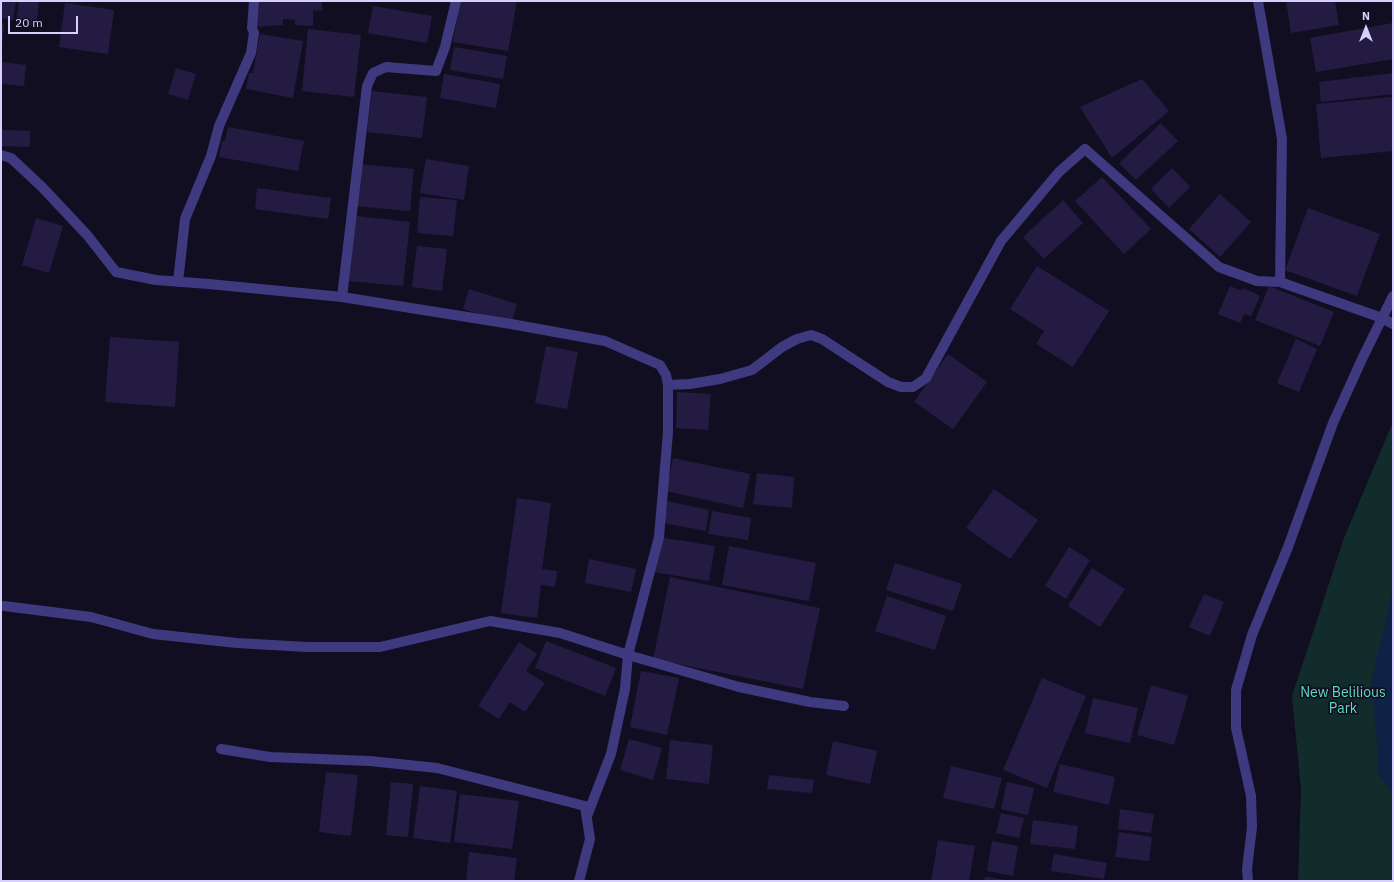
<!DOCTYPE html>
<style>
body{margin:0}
#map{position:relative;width:1394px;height:882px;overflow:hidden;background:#120e22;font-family:"IBM Plex Sans",sans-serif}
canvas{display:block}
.frame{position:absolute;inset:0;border:2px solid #d7d0fe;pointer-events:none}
.north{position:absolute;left:1346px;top:8px;width:40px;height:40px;-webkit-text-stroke:3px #120e22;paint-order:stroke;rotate:0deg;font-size:11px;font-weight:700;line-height:16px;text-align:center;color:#d7d0fe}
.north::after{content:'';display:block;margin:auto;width:14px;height:18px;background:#d7d0fe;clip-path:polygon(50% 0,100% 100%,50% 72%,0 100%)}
.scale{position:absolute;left:8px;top:16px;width:70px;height:18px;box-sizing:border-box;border:2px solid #d7d0fe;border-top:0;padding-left:5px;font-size:12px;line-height:14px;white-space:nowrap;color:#d7d0fe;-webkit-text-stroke:3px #120e22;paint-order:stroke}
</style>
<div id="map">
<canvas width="1394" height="882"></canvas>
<div class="frame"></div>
<div class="north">N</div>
<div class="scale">20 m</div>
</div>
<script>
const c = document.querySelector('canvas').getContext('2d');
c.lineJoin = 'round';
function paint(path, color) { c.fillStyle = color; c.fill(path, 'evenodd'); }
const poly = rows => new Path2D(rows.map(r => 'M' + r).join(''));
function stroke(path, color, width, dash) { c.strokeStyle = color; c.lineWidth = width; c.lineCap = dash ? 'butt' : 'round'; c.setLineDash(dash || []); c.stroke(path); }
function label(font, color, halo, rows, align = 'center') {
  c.font = font + ' "IBM Plex Sans",sans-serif'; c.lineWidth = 3.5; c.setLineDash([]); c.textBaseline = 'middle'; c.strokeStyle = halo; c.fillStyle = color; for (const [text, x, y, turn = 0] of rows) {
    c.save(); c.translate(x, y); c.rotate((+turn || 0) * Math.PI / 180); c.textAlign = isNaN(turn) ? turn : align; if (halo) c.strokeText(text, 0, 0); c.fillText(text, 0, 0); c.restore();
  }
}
paint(poly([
 [1393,422,1393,881,1298,881,1301,790,1292,696,1344,538]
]), '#112c2b');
paint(poly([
 [1393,588,1393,794,1377,773,1377,741,1371,684]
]), '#0e2246');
paint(poly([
 [1,1,16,1,13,20,1,18],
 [19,1,39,1,36,26,16,24],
 [256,1,322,1,322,11,313,10,313,26,295,25,295,20,283,19,283,25,253,27],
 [460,1,517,1,508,51,453,42],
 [1286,1,1335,1,1339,25,1291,33],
 [65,3,114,10,108,54,59,47],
 [373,6,432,16,427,43,368,33],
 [1,23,4,24,2,47,1,47],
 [1393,23,1393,59,1316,72,1310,38],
 [308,29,361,35,354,97,302,91],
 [260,34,303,41,293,98,246,89,249,73,253,73],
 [454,47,507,56,503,79,450,70],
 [1,62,26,65,24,86,1,84],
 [176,68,196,74,188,100,168,94],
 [1393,73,1393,94,1321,102,1319,82],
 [444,74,500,84,496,108,440,98],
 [1142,79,1169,111,1112,158,1080,107],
 [372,91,427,97,422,138,367,132],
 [1393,97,1393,151,1321,158,1316,104],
 [1161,123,1178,141,1136,180,1119,163],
 [228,127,304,141,298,171,219,157,222,141,225,141],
 [1,130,30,131,30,147,1,146],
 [426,159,469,166,464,200,420,193],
 [359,164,414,169,410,211,355,206],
 [1172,168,1190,187,1169,208,1151,189],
 [1102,177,1151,229,1124,254,1075,201],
 [257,188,331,198,328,219,255,209],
 [1220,194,1251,222,1220,257,1189,229],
 [420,197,457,200,453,236,417,233],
 [1063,200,1083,223,1044,259,1023,237],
 [1308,208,1380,234,1357,296,1285,270],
 [356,216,410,222,403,286,349,281],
 [36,218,63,226,49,273,22,265],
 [417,246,447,249,442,291,412,287],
 [1037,266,1109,311,1073,367,1036,344,1044,331,1010,309],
 [1230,286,1242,291,1243,288,1260,296,1251,316,1244,314,1240,323,1218,314],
 [1269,286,1334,312,1320,346,1255,320],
 [469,289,517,304,511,324,463,309],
 [110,337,179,342,175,407,105,402],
 [1296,339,1317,349,1299,392,1277,383],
 [546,346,578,352,567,409,535,403],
 [948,354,987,382,953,429,914,402],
 [677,392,711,394,708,430,676,428],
 [673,458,750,474,743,508,666,491],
 [757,473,794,477,792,508,753,504],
 [994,489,1038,520,1010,559,966,528],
 [517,498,551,503,542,569,557,571,555,587,541,585,537,618,501,613],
 [667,501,709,510,706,531,663,523],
 [712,511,751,518,748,540,708,534],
 [659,537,715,546,709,581,653,572],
 [729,546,816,563,809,601,722,585],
 [1069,547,1090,560,1066,599,1045,586],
 [589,559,636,569,631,592,585,583],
 [895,563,962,584,953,611,886,590],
 [1092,568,1125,589,1100,627,1068,606],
 [670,577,820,608,803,689,653,659],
 [1204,594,1224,602,1210,636,1189,627],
 [887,596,946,616,935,650,875,631],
 [546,641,616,668,605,696,535,668],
 [519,642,537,654,526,671,545,683,525,712,510,702,499,719,478,706],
 [641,671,679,678,667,735,630,727],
 [1042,678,1086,696,1047,788,1003,770],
 [1151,685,1188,696,1174,745,1137,735],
 [1093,698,1138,708,1130,743,1085,733],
 [629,739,662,748,653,780,620,770],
 [670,740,713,745,709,784,666,779],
 [833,741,877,751,870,784,826,775],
 [1060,764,1115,777,1109,805,1053,792],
 [951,766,1002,778,994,809,943,798],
 [326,772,358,775,351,836,319,832],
 [769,775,814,780,812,793,767,789],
 [391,782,413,784,408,837,386,835],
 [1007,782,1034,788,1028,815,1001,809],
 [420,786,457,791,450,843,413,838],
 [460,794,519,801,512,849,454,842],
 [1120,809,1154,814,1151,833,1118,829],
 [1001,813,1024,818,1019,838,996,833],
 [1033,820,1078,826,1075,849,1030,844],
 [1119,832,1152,837,1149,861,1115,857],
 [938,840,975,846,969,881,931,881],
 [992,841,1018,846,1013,876,987,871],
 [469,852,517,858,514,881,468,881,466,880],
 [1054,854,1107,863,1104,879,1051,871],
 [985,877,1006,880,1006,881,984,881]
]), '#241b42');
stroke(poly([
 [342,297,367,86,373,73,386,67,436,71,445,47,456,1]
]), '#3f3a80', 10);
stroke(poly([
 [1258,1,1282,139,1280,282],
 [1,155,11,158,42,187,88,236,116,272,156,280,209,284,342,297,511,324,605,341,660,365,666,375,668,385,668,432,659,537,628,655,739,687,810,702,844,706],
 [178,282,185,219,211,156,219,126,251,53,254,33,252,28,254,1],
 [668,385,690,384,720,379,752,370,782,347,797,339,811,335,822,339,888,382,901,387,913,387,926,378,1001,241,1059,172,1085,149,1219,267,1257,281,1280,282,1382,318,1393,324],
 [4,606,91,617,153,634,237,643,307,647,380,647,490,621,560,633,628,655,625,689,611,754,587,816],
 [221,749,270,757,370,761,437,768,585,806,590,839,579,881],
 [1248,881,1247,869,1252,827,1251,796,1236,728,1236,690,1252,635,1288,547,1333,423,1362,359,1393,296]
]), '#3f3a80', 10);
label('14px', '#5edcc0', '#120e22', [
 ["New Belilious",1343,693],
 ["Park",1343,709]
]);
</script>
